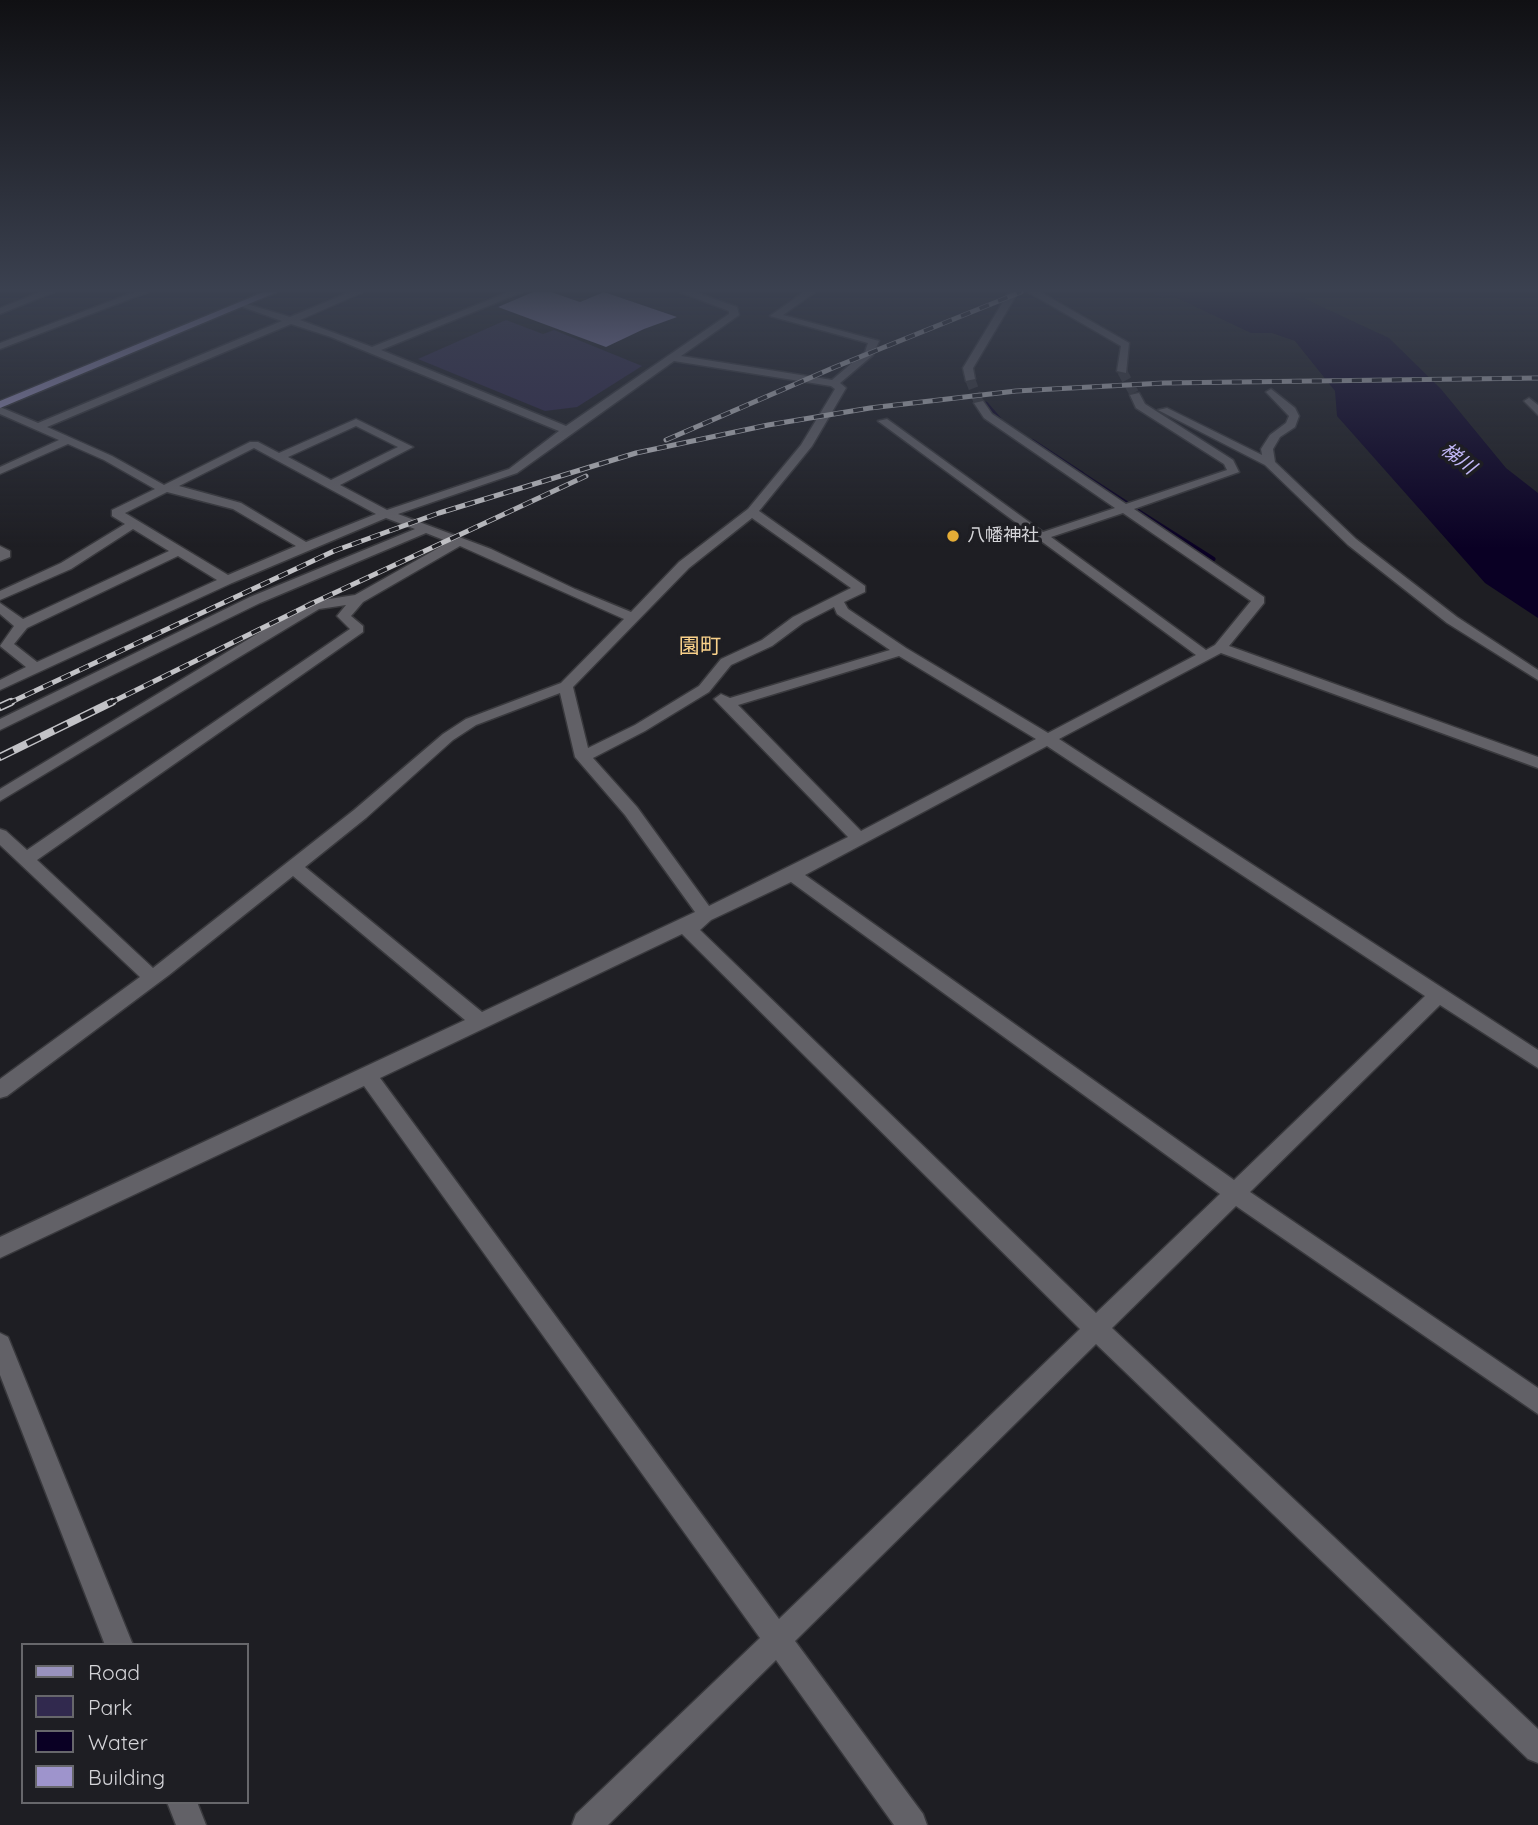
<!DOCTYPE html>
<meta charset="utf-8">
<style>
body{margin:0}
#map{position:relative;width:1538px;height:1825px;overflow:hidden;background:#1e1e23;font-family:Quicksand,sans-serif}
canvas{display:block}
.legend{position:absolute;left:21px;top:1643px;width:228px;height:161px;box-sizing:border-box;background:#1e1e23;border:2px solid #67676b;margin:0;padding:9px 12px;list-style:none;font-size:21px;color:#d4d4d8}
.legend li{display:flex;align-items:center;gap:14px;height:35px}
.legend b{width:35px;border:2px solid #67676b}
</style>
<div id="map">
<canvas width="1538" height="1825"></canvas>
<ul class="legend">
<li><b style="height:9px;background:#9992be"></b>Road</li>
<li><b style="height:19px;background:#31294e"></b>Park</li>
<li><b style="height:19px;background:#0a0024"></b>Water</li>
<li><b style="height:19px;background:#9e94cc"></b>Building</li>
</ul>
</div>
<script>
const c = document.querySelector('canvas').getContext('2d');
c.lineJoin = 'round';
function paint(path, color) { c.fillStyle = color; c.fill(path, 'evenodd'); }
const poly = rows => new Path2D(rows.map(r => 'M' + r).join(''));
function stroke(path, color, width, dash) { c.strokeStyle = color; c.lineWidth = width; c.lineCap = dash ? 'butt' : 'round'; c.setLineDash(dash || []); c.stroke(path); }
function label(font, color, halo, rows, align = 'center') {
  c.font = font + ' Quicksand,"Noto Sans JP",sans-serif'; c.lineWidth = 7; c.setLineDash([]); c.textBaseline = 'middle'; c.strokeStyle = halo; c.fillStyle = color; for (const [text, x, y, turn = 0] of rows) {
    c.save(); c.translate(x, y); c.rotate((+turn || 0) * Math.PI / 180); c.textAlign = isNaN(turn) ? turn : align; if (halo) c.strokeText(text, 0, 0); c.fillText(text, 0, 0); c.restore();
  }
}
paint(poly([
 [506,320,543,334,554,330,642,366,577,407,545,411,418,359]
]), '#31294e');
paint(poly([
 [1150,292,1290,292,1389,338,1441,389,1506,468,1538,493,1538,618,1485,583,1337,416,1335,391,1295,341,1272,333,1251,333,1171,295,1162,298]
]), '#0a0024');
stroke(poly([
 [986,404,999,419],
 [1032,441,1082,474]
]), '#0a0024', 4.5);
stroke(poly([
 [1080,473,1126,503],
 [1136,510,1213,559]
]), '#0a0024', 5);
paint(poly([
 [533,292,551,292,580,302,604,292,677,317,644,329,606,347,498,307]
]), '#9e94cc');
stroke(poly([
 [1122,371,1135,395],
 [970,379,979,403]
]), '#39393e', 10, [10, 5]);
const minor = poly([
 [41,292,54,292,0,314,0,308,41,292],
 [135,292,148,292,0,349,0,343,135,292],
 [350,292,363,292,300,320,372,347,509,292,522,292,381,350,566,426,729,314,729,311,680,292,694,292,737,307,739,315,681,356,832,380,865,352,868,343,770,316,804,292,815,292,783,315,879,341,873,355,840,383,846,388,812,446,759,511,865,586,865,592,844,602,848,609,906,648,1048,733,1196,655,878,421,887,419,1043,532,1115,508,984,418,974,403,983,401,992,414,1126,504,1227,470,1224,464,1136,408,1130,395,1139,393,1145,404,1233,460,1239,472,1134,509,1264,597,1264,603,1229,646,1538,757,1538,768,1221,653,1059,739,1538,1050,1538,1068,1440,1005,1250,1192,1538,1388,1538,1414,1236,1206,1112,1328,1538,1729,1538,1763,1528,1759,1096,1344,795,1641,923,1814,927,1825,894,1825,776,1660,608,1825,572,1825,576,1814,760,1638,364,1086,0,1258,0,1237,465,1020,293,876,169,975,7,1096,0,1098,0,1079,140,977,0,845,0,829,6,831,27,850,350,629,337,616,346,605,319,609,0,801,0,789,310,602,355,595,449,542,426,533,260,603,0,730,0,719,250,597,415,529,386,518,232,583,0,690,0,680,26,667,0,646,14,626,0,614,0,603,23,619,169,551,133,529,71,569,0,600,0,591,61,563,125,524,112,516,112,510,155,489,104,460,68,444,0,474,0,467,59,440,0,414,0,407,38,423,282,321,240,306,240,302,290,317,350,292],
 [291,324,331,337,559,431,509,469,387,510,340,485,413,447,356,419,279,453,258,442,250,442,164,485,112,456,47,427,291,324],
 [674,361,831,386,835,389,801,445,748,509,679,562,631,612,575,589,491,549,398,514,517,473,674,361],
 [356,426,398,447,331,480,288,457,356,426],
 [254,448,376,514,306,542,241,503,179,486,254,448],
 [167,492,233,509,296,546,228,575,125,513,167,492],
 [1123,513,1251,601,1215,645,1206,650,1051,537,1123,513],
 [752,518,851,588,793,617,762,640,721,659,699,686,635,725,588,748,573,687,689,568,752,518],
 [460,546,624,619,561,683,466,719,443,734,354,810,153,968,37,860,363,632,363,626,351,616,363,602,460,546],
 [178,556,217,580,37,662,14,644,27,628,178,556],
 [834,607,837,614,890,650,730,698,721,694,714,699,848,837,709,906,637,807,593,758,645,731,709,692,731,665,772,646,803,623,834,607],
 [899,656,1036,739,861,831,738,705,899,656],
 [560,693,575,757,625,815,695,912,482,1012,305,867,366,818,453,740,476,725,560,693],
 [1047,746,1425,996,1234,1180,805,875,1047,746],
 [791,882,1220,1194,1096,1313,700,930,711,920,791,882],
 [682,934,1080,1329,779,1619,380,1078,682,934],
 [1009,292,1017,294,973,368,975,379,966,381,963,368,1009,292],
 [1028,292,1040,292,1129,343,1126,373,1117,371,1121,346,1028,292],
 [1271,389,1295,408,1299,416,1295,427,1280,437,1273,449,1275,462,1356,539,1457,617,1538,670,1538,680,1447,623,1348,545,1265,465,1158,410,1167,408,1262,455,1261,449,1270,435,1286,423,1289,416,1266,392,1271,389],
 [1529,398,1538,405,1538,415,1524,401,1529,398],
 [0,546,10,551,10,557,0,561,0,546],
 [0,1333,8,1337,133,1645,105,1645,0,1375,0,1333],
 [167,1802,197,1802,206,1825,176,1825,167,1802]
]);
const major = poly([
 [264,292,277,292,0,408,0,401,264,292]
]);
stroke(minor, '#39393d', 3);
stroke(major, '#39393d', 3);
paint(minor, '#626167');
paint(major, '#9992be');
const railFar1 = poly([
 [666,440,835,367,1021,292],
 [7,704,334,551,439,513,636,453,768,425,870,408,1016,391,1164,383,1538,378],
 [108,704,315,602,586,476]
]);
const rail = poly([
 [0,707,11,702],
 [0,757,112,702]
]);
stroke(railFar1, '#c2c2c6', 5);
stroke(rail, '#c2c2c6', 8);
stroke(railFar1, '#1e1e23', 3.5, [10]);
stroke(rail, '#1e1e23', 5, [15]);
const sky = c.createLinearGradient(0, 0, 0, 548);
sky.addColorStop(0, '#101013');
sky.addColorStop(0.53, '#3b4150');
sky.addColorStop(1, '#3b415000');
c.fillStyle = sky;
c.fillRect(0, 0, 1538, 548);
for (const [x, y, r, color] of [
 [953,536,7,"#e5ad36"]
]) { const dot = new Path2D(); dot.arc(x, y, r, 0, 2 * Math.PI); c.fillStyle = color; c.fill(dot); stroke(dot, '#1e1e23', 2.5); }
label('18px', '#d4d4d8', '#1e1e23', [
 ["八幡神社",967,536]
], 'left');
label('italic 19px', '#c2b8f7', '#1e1e23', [
 ["梯川",1458,459,37]
]);
label('21px', '#f9d18a', '#1e1e23', [
 ["園町",700,647]
]);
</script>
